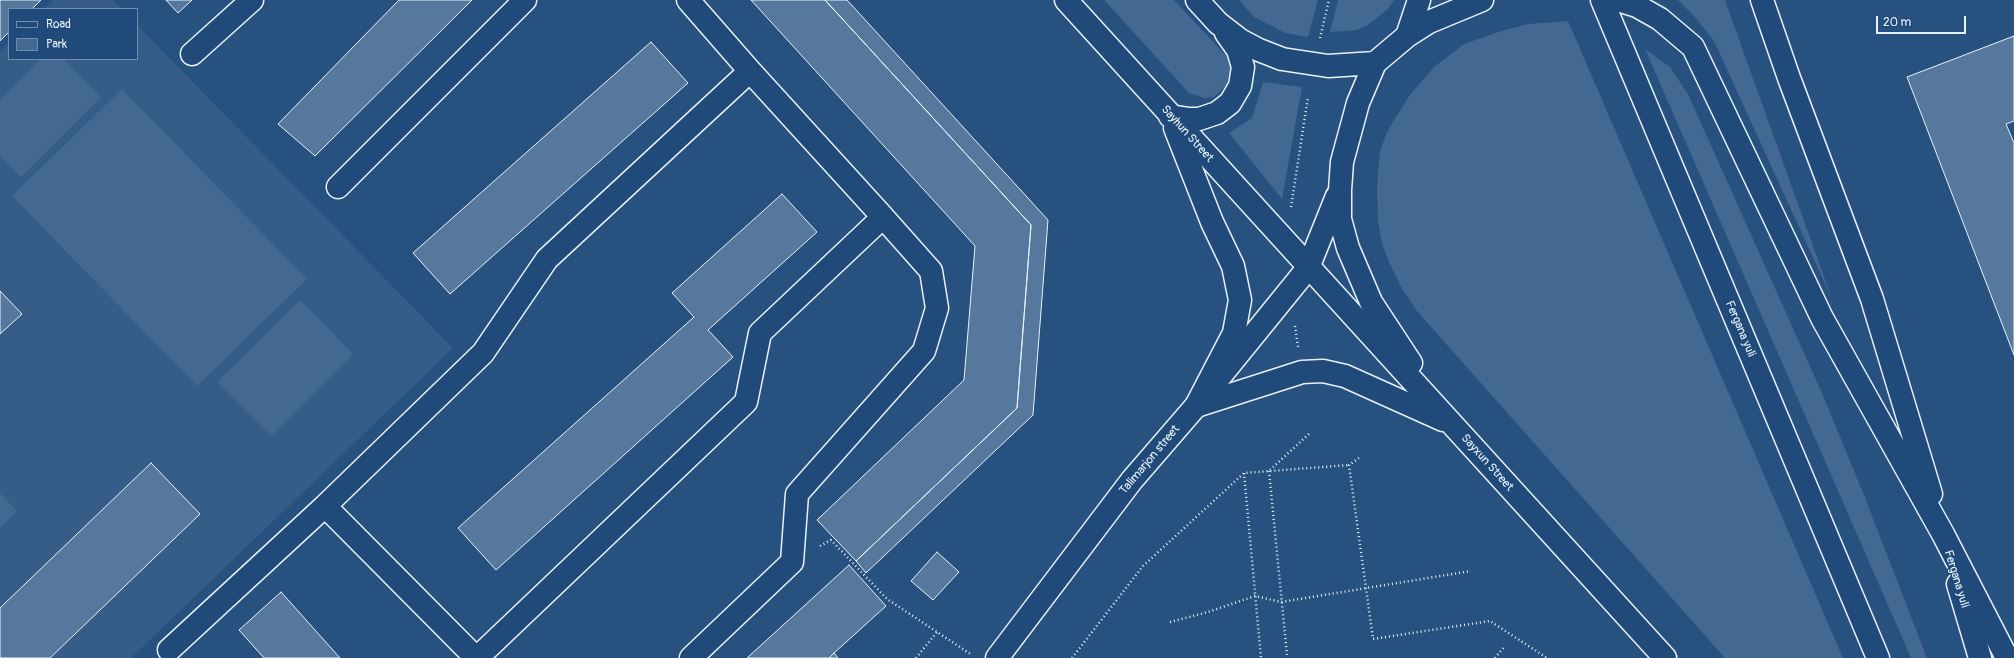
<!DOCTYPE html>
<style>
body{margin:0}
#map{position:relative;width:2014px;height:658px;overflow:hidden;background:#27517f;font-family:Pangolin,sans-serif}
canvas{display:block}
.legend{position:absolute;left:8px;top:8px;width:130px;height:52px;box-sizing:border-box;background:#1f4a7a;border:1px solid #6f8dac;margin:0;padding:5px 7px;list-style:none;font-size:12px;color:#e8f1f8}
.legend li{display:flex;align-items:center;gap:8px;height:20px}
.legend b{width:20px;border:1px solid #6f8dac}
.scale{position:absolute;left:1876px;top:16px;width:90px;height:18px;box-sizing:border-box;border:2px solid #e8f1f8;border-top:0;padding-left:5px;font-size:12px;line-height:14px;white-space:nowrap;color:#e8f1f8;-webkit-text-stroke:3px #1f4a7a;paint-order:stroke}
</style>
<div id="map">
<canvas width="2014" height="658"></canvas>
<ul class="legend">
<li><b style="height:5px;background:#1f4a7a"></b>Road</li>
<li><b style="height:11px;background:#436891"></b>Park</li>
</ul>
<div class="scale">20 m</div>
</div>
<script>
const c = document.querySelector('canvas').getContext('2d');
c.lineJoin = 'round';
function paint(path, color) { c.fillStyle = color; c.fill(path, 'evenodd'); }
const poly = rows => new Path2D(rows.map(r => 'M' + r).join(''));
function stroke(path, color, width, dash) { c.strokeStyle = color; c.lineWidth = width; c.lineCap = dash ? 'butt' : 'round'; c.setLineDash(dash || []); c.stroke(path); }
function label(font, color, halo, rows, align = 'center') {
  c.font = font + ' Pangolin,sans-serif'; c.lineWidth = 3; c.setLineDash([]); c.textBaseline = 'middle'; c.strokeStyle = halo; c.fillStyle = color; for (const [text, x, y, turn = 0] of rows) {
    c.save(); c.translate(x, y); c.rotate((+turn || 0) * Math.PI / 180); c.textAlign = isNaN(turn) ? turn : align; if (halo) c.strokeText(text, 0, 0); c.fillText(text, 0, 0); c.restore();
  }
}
paint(poly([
 [53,0,113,0,122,9,44,9],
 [137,25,453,348,131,658,0,658,0,51,9,42,9,59,137,59]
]), '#355d88');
paint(poly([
 [1104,0,1174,0,1229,59,1231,65,1227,84,1214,97,1205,98,1189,93],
 [1239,0,1318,0,1308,37,1285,33,1254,17],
 [1338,0,1394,0,1389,8,1368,25,1357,30,1330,32],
 [1678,0,1725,0,1832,299,1714,41,1694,16],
 [1568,21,1843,658,1725,658,1416,310,1401,287,1389,262,1382,244,1378,222,1377,186,1380,151,1388,130,1409,96,1434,67,1464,44,1504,30,1528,24],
 [1645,49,1670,67,1688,94,1822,393,1864,495,1927,658,1911,658],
 [41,59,63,59,101,97,21,177,0,156,0,100],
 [1263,82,1302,87,1282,199,1229,133,1252,118],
 [122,89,307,279,197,386,12,196],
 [300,300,353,354,271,436,217,382],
 [0,493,17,511,0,528]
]), '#436891');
const building = poly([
 [0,0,41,0,32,9,9,9,9,32,0,41,0,0],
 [166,0,192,0,178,13,166,0],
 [399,0,472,0,315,156,278,124,399,0],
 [751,0,825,0,1031,225,1017,408,856,561,817,520,964,380,975,246,751,0],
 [825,0,847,0,1048,220,1033,415,866,573,856,561,1017,408,1031,225,825,0],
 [2014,36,2014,121,2006,124,2014,143,2014,355,1907,77,2014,36],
 [651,42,688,83,450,294,413,253,651,42],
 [782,194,817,232,708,330,733,357,496,570,458,528,694,317,672,293,782,194],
 [0,291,22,314,0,334,0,291],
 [151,463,200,514,50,658,0,658,0,608,151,463],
 [937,552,959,572,933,600,911,581,937,552],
 [849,565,886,606,834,653,829,658,747,658,849,565],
 [281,592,340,658,264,658,239,630,281,592],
 [834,653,838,658,829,658,834,653]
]);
paint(building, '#57789d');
stroke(building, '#e8f1f8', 1);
const minor = poly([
 [192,54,252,0],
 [338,187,525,0],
 [169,650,325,506],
 [476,658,325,506,483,353,547,259,750,71],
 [477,658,746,402,760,333,883,217,750,71,688,0],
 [691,658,792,562,797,494,924,351,937,308,931,271,883,217],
 [997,658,1132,480,1196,406,1308,268]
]);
const major = poly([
 [1066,0,1665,658],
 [1197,0,1218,23,1240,40,1259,50,1282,59,1328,66,1375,63],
 [1602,0,1878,658],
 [1618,0,1637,6,1660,19,1693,47,1822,318,1943,534,2007,658],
 [1762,0,1789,78,1872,299,1931,494],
 [1407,36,1419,0],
 [1170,116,1189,119,1199,119,1217,113,1230,103,1240,86,1243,67,1238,50,1226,33],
 [1175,128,1212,222,1233,266,1240,300,1234,333,1196,406],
 [1308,268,1337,196],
 [1411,363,1371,302,1348,248,1340,219,1340,190,1342,162,1358,103,1375,63,1407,36,1429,22,1482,0],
 [1196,406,1302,372,1323,371,1345,376,1443,420],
 [1958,584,1980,658]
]);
stroke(minor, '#e8f1f8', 25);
stroke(major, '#e8f1f8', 25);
stroke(poly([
 [1320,38,1329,0],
 [1291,207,1308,97],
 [1295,326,1298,347],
 [1359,458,1349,465,1373,639,1490,621,1547,658],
 [1270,470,1311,432],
 [1269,471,1287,655],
 [1244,473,1261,658],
 [820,546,831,540,887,599,972,655],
 [1170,622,1208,612,1255,596,1281,602,1471,571],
 [916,658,937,632],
 [1072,658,1143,566,1244,473,1349,465],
 [1495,658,1505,646]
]), '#e8f1f8', 2.5, [1, 3]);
stroke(minor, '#1f4a7a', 22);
stroke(major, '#1f4a7a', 22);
label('12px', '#e8f1f8', '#1f4a7a', [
 ["Sayhun Street",1187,134,48],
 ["Fergana yuli",1740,329,67],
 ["Talimarjon street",1150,460,-50],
 ["Sayxun Street",1487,463,48],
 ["Fergana yuli",1956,579,73]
]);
</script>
